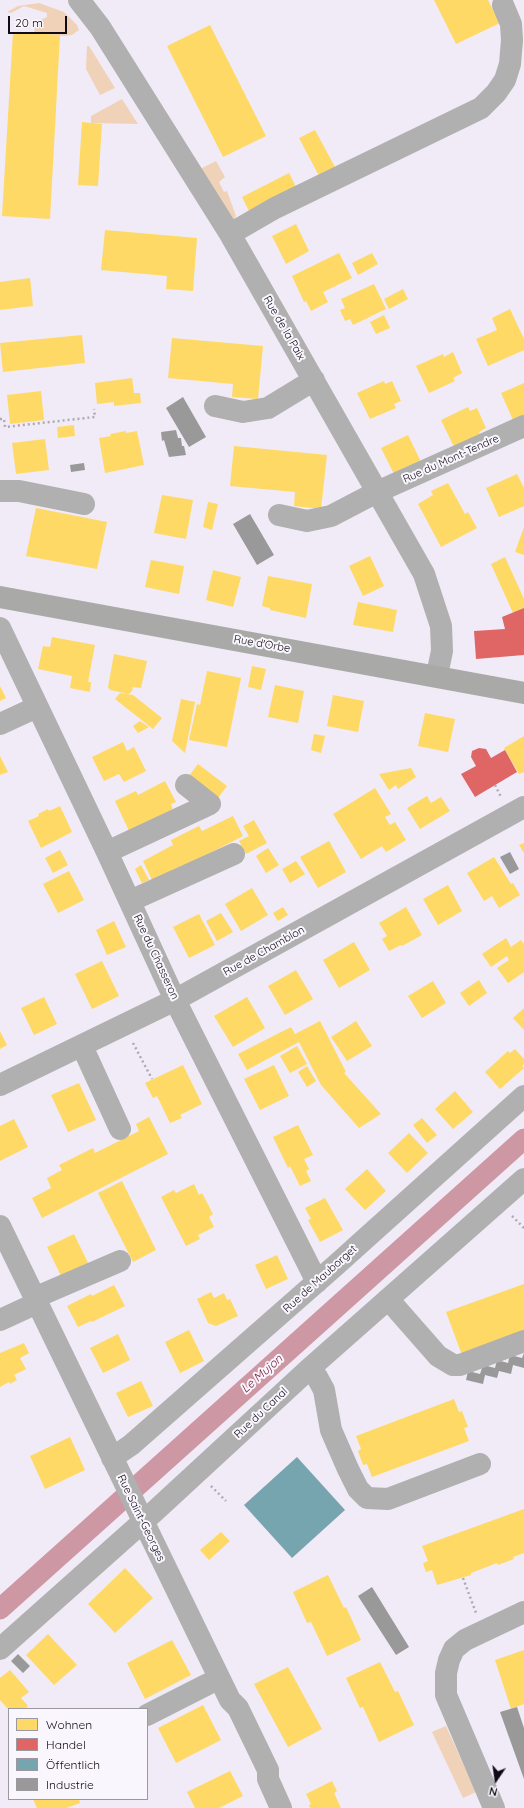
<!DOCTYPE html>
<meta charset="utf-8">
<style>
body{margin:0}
#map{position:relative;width:524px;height:1808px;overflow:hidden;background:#f0ebf6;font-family:Quicksand,sans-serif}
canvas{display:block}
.legend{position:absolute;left:8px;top:1708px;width:140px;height:92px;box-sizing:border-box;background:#faf6fd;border:1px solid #9c98a0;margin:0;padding:5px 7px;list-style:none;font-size:12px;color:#100a15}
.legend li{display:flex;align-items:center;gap:8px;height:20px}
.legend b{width:20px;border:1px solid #9c98a0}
.north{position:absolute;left:476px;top:1760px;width:40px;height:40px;-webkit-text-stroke:3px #faf6fd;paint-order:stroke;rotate:193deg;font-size:11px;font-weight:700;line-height:16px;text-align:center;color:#100a15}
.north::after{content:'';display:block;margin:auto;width:14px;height:18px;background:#100a15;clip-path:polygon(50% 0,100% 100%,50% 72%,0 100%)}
.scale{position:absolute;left:8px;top:16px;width:59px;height:18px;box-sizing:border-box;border:2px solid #100a15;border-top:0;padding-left:5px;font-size:12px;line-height:14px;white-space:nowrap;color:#100a15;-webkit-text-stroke:3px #faf6fd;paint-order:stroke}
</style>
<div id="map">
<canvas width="524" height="1808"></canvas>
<ul class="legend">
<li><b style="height:11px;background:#ffd966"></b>Wohnen</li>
<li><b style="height:11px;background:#e06666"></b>Handel</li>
<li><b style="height:11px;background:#76a5af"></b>Öffentlich</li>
<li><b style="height:11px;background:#999"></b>Industrie</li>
</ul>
<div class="north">N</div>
<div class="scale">20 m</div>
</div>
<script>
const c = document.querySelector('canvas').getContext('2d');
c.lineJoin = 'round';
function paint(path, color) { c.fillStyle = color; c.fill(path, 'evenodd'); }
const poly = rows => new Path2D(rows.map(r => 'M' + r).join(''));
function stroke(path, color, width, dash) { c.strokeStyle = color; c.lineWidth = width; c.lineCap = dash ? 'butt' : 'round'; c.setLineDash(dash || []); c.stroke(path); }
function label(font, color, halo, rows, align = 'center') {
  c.font = font + ' Quicksand,sans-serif'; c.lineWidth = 4; c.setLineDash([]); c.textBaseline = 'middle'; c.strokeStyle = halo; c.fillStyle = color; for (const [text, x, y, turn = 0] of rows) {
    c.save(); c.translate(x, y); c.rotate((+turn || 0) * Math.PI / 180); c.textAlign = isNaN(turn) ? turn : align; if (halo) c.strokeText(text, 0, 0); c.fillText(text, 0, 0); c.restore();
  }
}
paint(poly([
 [39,3,64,12,77,25,79,30,72,35,65,36,34,33,36,22,47,17,47,13,24,6,11,13,7,12,18,6],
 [87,46,89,46,115,88,100,95,86,69],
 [122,99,138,124,91,123,91,116],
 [216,161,225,177,219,182,224,192,227,191,236,216,234,221,200,169],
 [446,1726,476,1792,463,1798,432,1732]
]), '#f0d2b8');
paint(poly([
 [434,0,488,0,500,23,456,44],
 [210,25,266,136,223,157,167,46],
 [13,32,60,35,50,219,2,216],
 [82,122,102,124,98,186,78,185],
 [315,130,335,167,319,176,299,138],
 [289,173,296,187,249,211,242,197],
 [296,224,309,251,286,264,272,236],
 [105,230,197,238,193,291,166,289,167,276,101,270],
 [339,253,352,278,323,292,328,302,311,311,306,301,304,302,292,276],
 [372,253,378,264,358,275,352,263],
 [30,278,33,306,0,310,0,282],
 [374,284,386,309,353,325,350,319,345,321,340,310,345,308,341,299],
 [403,289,408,299,389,309,384,299],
 [510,309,524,339,524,350,488,366,476,339,497,330,492,318],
 [384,315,390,328,376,334,370,322],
 [82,335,85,363,3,372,0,343],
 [172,338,263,346,258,399,232,397,233,384,168,378],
 [453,352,462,373,453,378,455,381,429,393,416,366,443,354,444,357],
 [132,378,134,393,140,393,141,403,114,406,114,402,97,404,95,383],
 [384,381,385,384,392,381,401,401,394,404,396,408,370,419,357,393],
 [524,383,524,415,513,420,501,393],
 [41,391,44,420,10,424,7,395],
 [468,407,470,411,477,408,486,428,479,432,480,435,454,447,441,420],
 [74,425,75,436,58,438,57,427],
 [126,431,126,433,137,431,144,465,105,473,99,438,111,436,110,434],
 [408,435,421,462,394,474,381,448],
 [45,439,49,470,16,474,12,443],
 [234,446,327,455,321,509,294,506,295,492,230,486],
 [517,474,524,488,524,506,499,517,486,488],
 [448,483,465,514,468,512,477,528,441,547,418,504,433,495,431,491],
 [162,495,193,500,186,539,154,533],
 [208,502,218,504,212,530,203,527],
 [36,508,107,522,97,569,26,556],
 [524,527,524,555,515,552],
 [370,556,384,586,363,596,349,566],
 [505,557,524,599,524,608,513,613,491,564],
 [151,560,184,566,179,594,145,587],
 [213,570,241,577,233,607,206,600],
 [268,576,312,584,306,618,270,610,270,608,262,606],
 [358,602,397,610,393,632,353,625],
 [52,637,95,645,88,682,91,682,90,692,70,688,72,676,38,669,43,646,50,647],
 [114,654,147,661,141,688,133,687,132,691,129,694,110,690,108,687],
 [252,666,266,669,261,690,248,687],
 [207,671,241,678,227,747,189,740,197,704,200,705],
 [275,685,304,691,298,723,268,717],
 [0,686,6,698,0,701],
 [120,693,133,695,162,718,153,729,115,699],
 [333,695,364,701,358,732,327,726],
 [181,699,195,702,185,753,172,741],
 [425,713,455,719,448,752,418,746],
 [140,721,149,727,138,733,133,726],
 [314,734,325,736,321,753,311,750],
 [524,736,524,772,519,774,504,748],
 [123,742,127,751,134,747,146,771,124,782,119,774,104,781,92,757],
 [0,756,8,772,0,775],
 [198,764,227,786,218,798,189,776],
 [411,768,416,777,398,789,396,785,389,790,379,774],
 [165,781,176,802,171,804,173,810,129,831,115,801,136,791,138,795],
 [375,788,391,814,385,817,390,825,395,822,406,840,386,852,382,846,361,859,333,814],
 [427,796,431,803,441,797,450,811,420,829,407,808],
 [60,806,72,832,41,848,28,821,39,816,38,814,48,809,49,811],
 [233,816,243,836,212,852,185,869,183,865,152,880,143,861,173,845,171,840,199,826,202,831],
 [254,820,267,843,246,854,239,841,249,836,243,826],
 [329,841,346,872,318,888,300,857],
 [524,843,524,853,519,845],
 [268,848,279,865,266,873,256,856],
 [60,850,68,865,53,873,45,858],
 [494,857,511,884,513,883,520,895,499,908,492,896,484,901,467,873],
 [296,861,305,874,290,883,282,869],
 [141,865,149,880,142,883,135,869],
 [69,871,84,900,58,913,43,884],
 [448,885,462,911,438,925,423,899],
 [252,888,268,915,241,931,225,904],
 [283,907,288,915,278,921,273,913],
 [406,907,422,935,402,946,401,945,389,951,382,939,387,936,379,923],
 [221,913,233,932,217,941,206,921],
 [199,914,215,945,189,958,173,927],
 [114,921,126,947,107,955,96,930],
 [506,938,511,947,521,940,524,944,524,972,508,983,497,968,509,960,507,956,491,967,482,954],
 [354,942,370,970,339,988,323,960],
 [102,961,119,996,92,1009,75,974],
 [296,970,313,999,285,1015,268,986],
 [479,980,487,993,469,1006,460,993],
 [433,981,446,1003,422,1018,408,996],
 [44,997,57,1024,34,1035,21,1008],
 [247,997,265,1028,233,1047,214,1016],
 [524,1008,524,1030,513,1018],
 [320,1021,346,1072,344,1073,381,1114,359,1128,321,1085,299,1042,247,1070,238,1054,291,1027,295,1034],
 [356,1021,372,1046,347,1061,331,1037],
 [0,1031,7,1045,0,1049],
 [297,1046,307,1064,290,1073,280,1056],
 [515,1049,524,1059,524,1064,522,1066,524,1068,500,1089,485,1072,508,1051,510,1053],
 [183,1065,202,1104,180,1115,182,1118,170,1123,157,1096,153,1098,145,1083],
 [274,1065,289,1096,260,1110,244,1079],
 [307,1066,316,1081,307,1087,298,1072],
 [79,1083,96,1120,68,1132,51,1095],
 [455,1091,473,1112,453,1129,435,1109],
 [149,1117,168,1154,42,1218,32,1198,51,1188,47,1178,62,1170,59,1165,93,1148,95,1153,139,1131,136,1124],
 [422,1118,437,1135,427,1143,413,1125],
 [14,1119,28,1147,0,1161,0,1126],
 [298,1125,313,1155,304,1159,309,1169,306,1171,311,1181,300,1186,290,1166,288,1168,273,1137],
 [409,1133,428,1153,407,1173,388,1153],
 [367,1169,386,1191,365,1210,345,1189],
 [122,1181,156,1250,133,1262,98,1193],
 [194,1184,199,1195,202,1193,213,1214,209,1217,214,1227,198,1235,200,1239,186,1246,161,1197,174,1190,176,1193],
 [325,1198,343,1230,320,1242,308,1220,311,1219,305,1208],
 [74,1234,89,1265,62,1278,47,1247],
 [277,1255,288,1279,266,1289,255,1265],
 [524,1284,524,1332,462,1355,446,1312],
 [114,1285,125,1306,92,1322,91,1321,78,1327,67,1306,91,1294,92,1296],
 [211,1292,214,1298,224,1293,227,1300,230,1299,238,1316,216,1326,208,1323,197,1299],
 [189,1330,204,1361,180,1373,165,1342],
 [118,1334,130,1360,103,1373,90,1348],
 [24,1343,29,1353,20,1358,26,1369,14,1375,17,1380,10,1384,9,1382,0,1387,0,1353],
 [141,1381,153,1406,128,1417,116,1393],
 [454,1399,459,1412,462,1411,468,1427,464,1428,469,1441,372,1477,367,1464,363,1465,358,1451,361,1449,356,1436],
 [70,1437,85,1470,45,1489,30,1456],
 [524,1509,524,1553,513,1557,514,1559,498,1565,497,1563,471,1573,471,1575,437,1585,432,1570,426,1572,423,1563,428,1561,422,1546],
 [221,1532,230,1541,209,1560,200,1550],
 [125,1568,153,1598,115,1633,88,1604],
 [328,1575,344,1608,346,1607,361,1640,327,1656,311,1622,307,1623,293,1592],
 [48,1634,77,1665,54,1685,26,1655],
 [172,1640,191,1675,145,1699,127,1663],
 [524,1650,524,1704,511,1709,495,1660],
 [380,1662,395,1692,398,1691,414,1725,379,1742,363,1707,360,1708,346,1678],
 [288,1667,322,1729,288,1747,254,1684],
 [10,1670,29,1692,21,1698,28,1706,25,1709,8,1709,0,1700,0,1678],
 [203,1705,221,1740,176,1763,158,1728],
 [230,1771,243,1796,219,1808,195,1808,187,1792],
 [332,1781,337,1791,334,1793,341,1808,310,1808,309,1805,311,1804,306,1794],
 [33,1799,79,1799,80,1803,66,1808,37,1808]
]), '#ffd966');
paint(poly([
 [524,608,524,655,476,659,474,631,505,629,502,617],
 [479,748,486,749,491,758,505,750,517,772,475,797,461,774,476,766,471,757,472,751]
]), '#e06666');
paint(poly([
 [297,1457,345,1510,292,1558,244,1505]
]), '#76a5af');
paint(poly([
 [183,397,206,437,189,447,166,408],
 [176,430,178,438,181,438,182,446,184,446,186,455,169,457,164,440,162,441,161,432],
 [84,463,85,470,71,472,70,465],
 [250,514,274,555,257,565,233,524],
 [510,852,519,869,510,874,500,857],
 [524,1353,524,1368,513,1365,511,1374,499,1371,497,1378,485,1375,483,1384,466,1380,468,1371,480,1374,483,1365,495,1368,497,1360,508,1363,510,1355,522,1358],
 [372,1587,409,1647,396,1655,358,1596],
 [18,1654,30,1666,23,1673,11,1661],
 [517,1707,524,1728,524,1779,500,1712]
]), '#999');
stroke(poly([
 [0,1609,524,1139]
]), '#ce97a4', 21);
stroke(poly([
 [0,419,4,419,5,427,95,417,94,409],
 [495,785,501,797],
 [133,1043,152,1079],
 [512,1216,524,1228],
 [211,1486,226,1501],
 [463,1578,476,1613]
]), '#adabaf', 2.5, [2, 3]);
stroke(poly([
 [79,0,100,27,230,234,424,574,441,626,442,651,437,675],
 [230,234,275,208,481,108,496,93,505,80,510,64,512,40,511,24,503,5],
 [215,406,243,412,268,408,314,380],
 [0,491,19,491,84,504],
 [279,515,307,521,331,516,377,492,524,426],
 [0,628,107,852,175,1000,317,1282],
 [0,724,37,707],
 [107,852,210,804,186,785],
 [130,901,234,854],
 [82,1046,120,1129],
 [0,1085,175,1000,524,807],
 [0,1226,230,1700,238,1708,268,1770,268,1779,281,1808],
 [34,1298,120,1261],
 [388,1299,438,1356,453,1365,460,1365,524,1341],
 [0,1320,37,1303],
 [309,1369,317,1377,324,1390,331,1430,348,1469,358,1489,367,1498,388,1499,480,1464],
 [112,1458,131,1445,336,1265,524,1096],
 [0,1649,155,1511,309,1369,524,1179],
 [147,1715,208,1684],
 [494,1808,446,1695,446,1673,449,1660,454,1649,465,1640,524,1612]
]), '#afb0af', 22);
stroke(poly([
 [0,597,524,693]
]), '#a9aaa7', 22);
label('11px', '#100a15', '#faf6fd', [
 ["Rue de la Paix",284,328,60],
 ["Rue du Mont-Tendre",451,459,-24],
 ["Rue d'Orbe",262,644,10],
 ["Rue de Chamblon",264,951,-29],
 ["Rue du Chasseron",156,957,65],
 ["Rue de Mauborget",320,1279,-42],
 ["Rue du Canal",261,1413,-43],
 ["Rue Saint-Georges",141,1518,64]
]);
label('italic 12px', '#761b36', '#faf6fd', [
 ["Le Mujon",262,1374,-42]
]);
</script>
